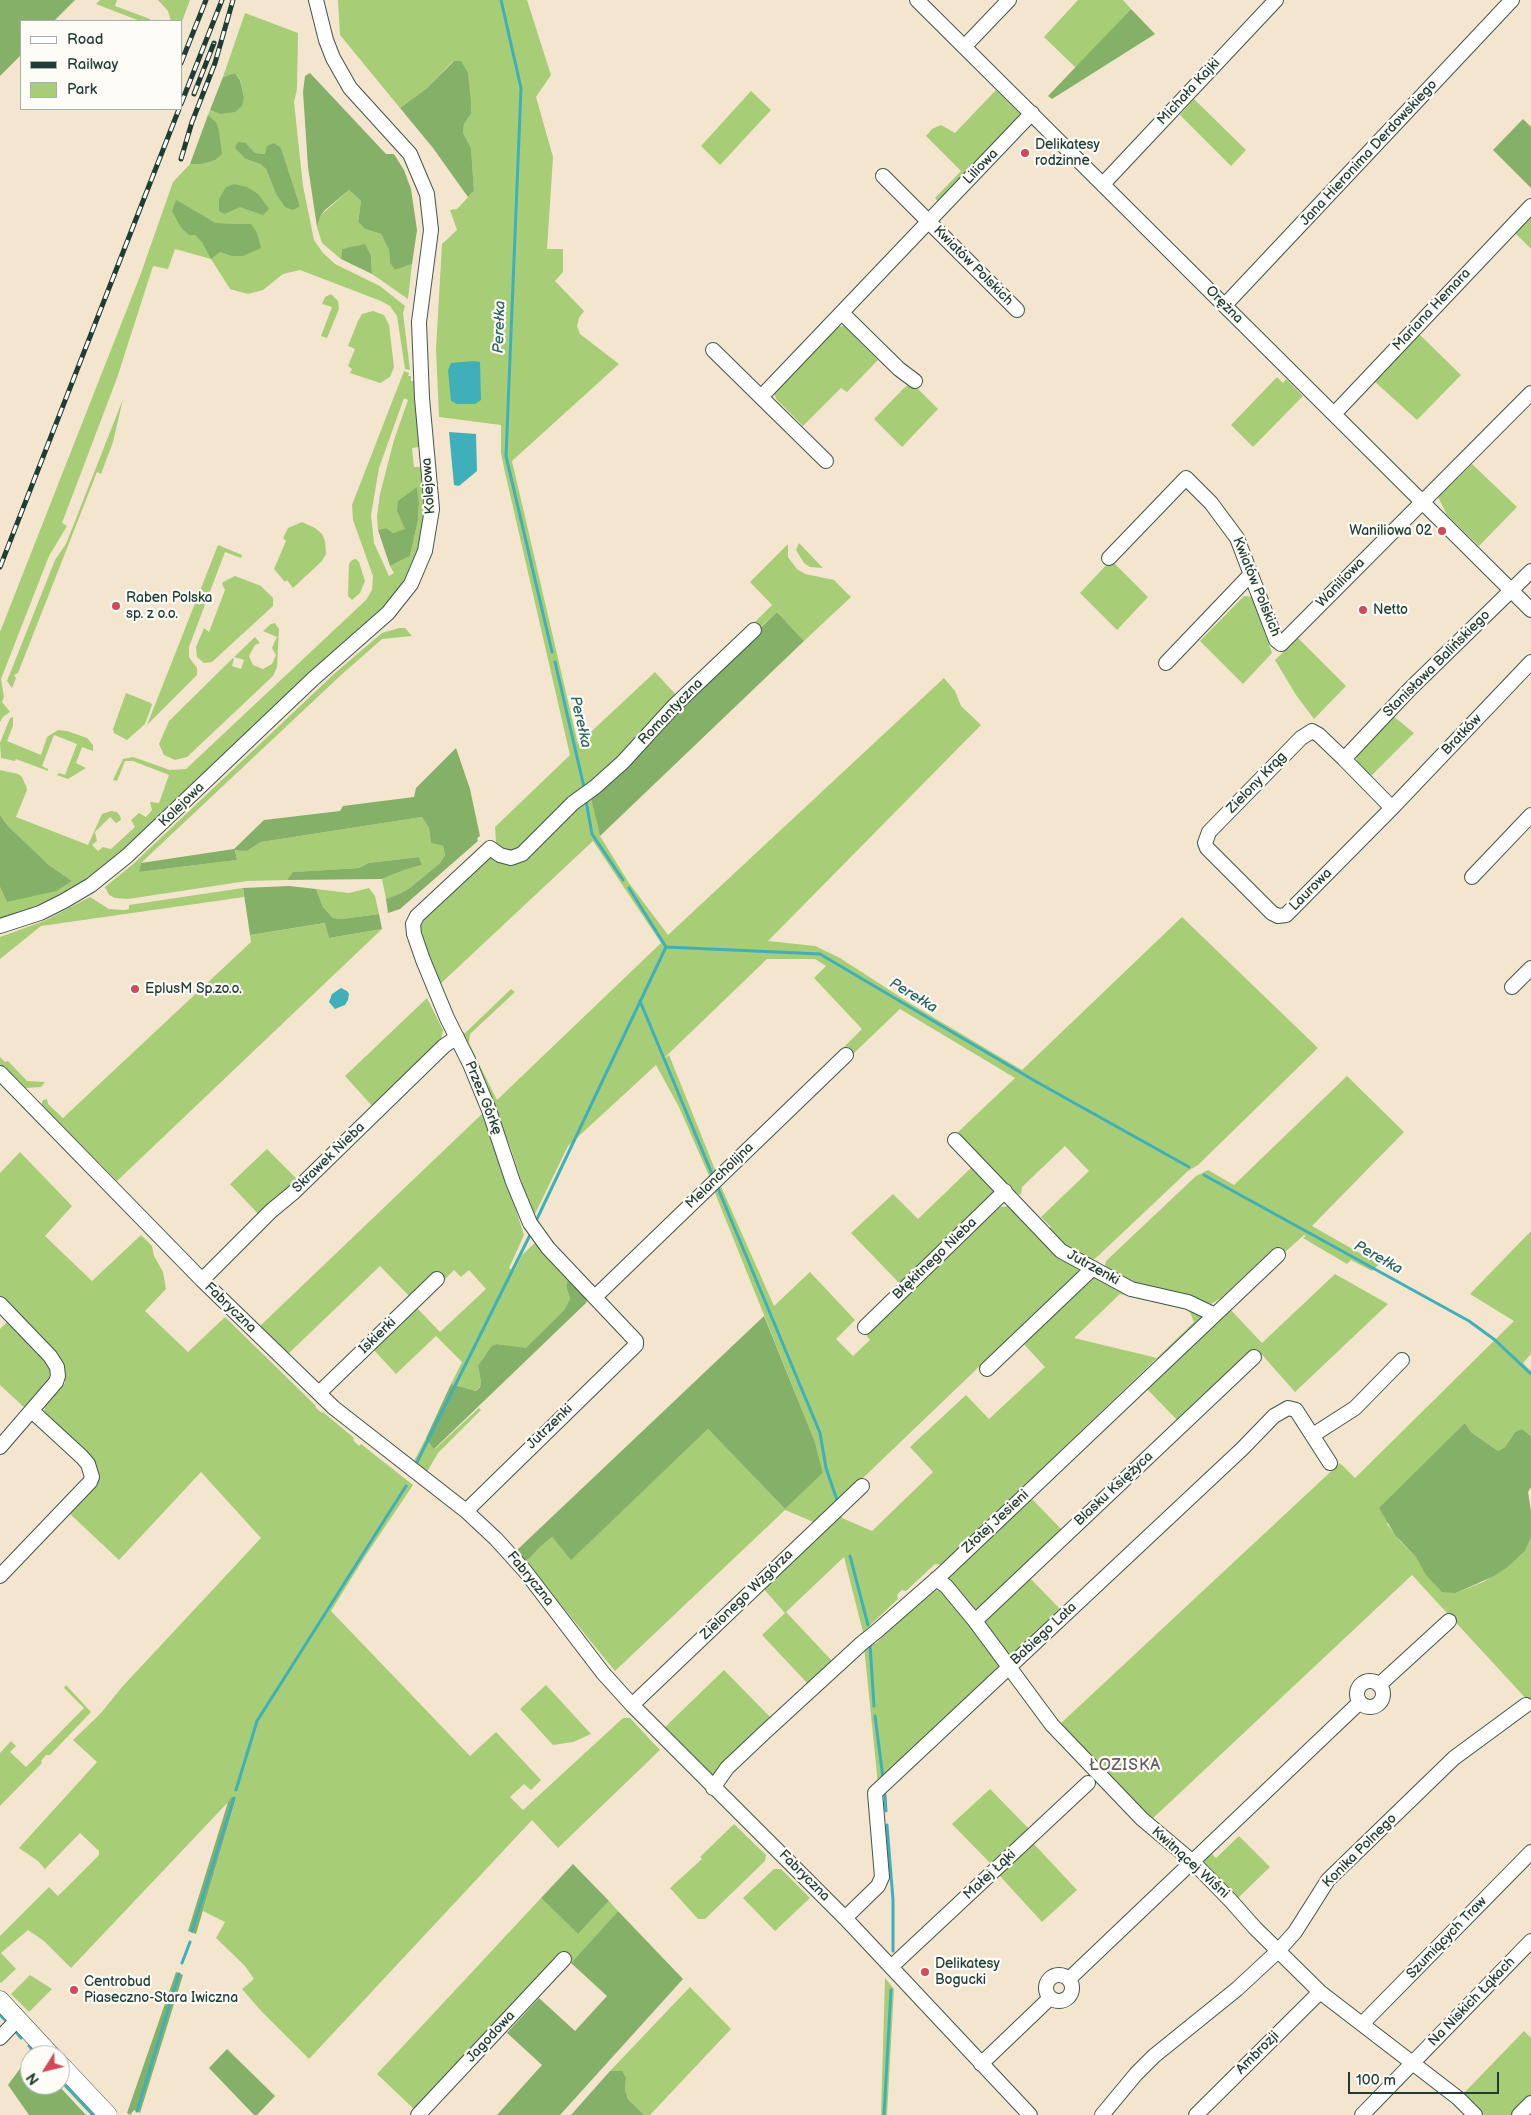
<!DOCTYPE html>
<meta charset="utf-8">
<style>
body{margin:0}
#map{position:relative;width:1531px;height:2115px;overflow:hidden;background:#f4e6ce;font-family:"Balsamiq Sans",sans-serif}
canvas{display:block}
.legend{position:absolute;left:20px;top:20px;width:162px;height:90px;box-sizing:border-box;background:#fdfcf7;border:1px solid #a4b0a9;margin:0;padding:6px 9px;list-style:none;font-size:15px;color:#1f3d34}
.legend li{display:flex;align-items:center;gap:10px;height:25px}
.legend b{width:25px;border:1px solid #a4b0a9}
.north{position:absolute;left:20px;top:2045px;width:50px;height:50px;box-sizing:border-box;background:#fdfcf7;border:1px solid #a4b0a9;border-radius:50%;rotate:234deg;font-size:14px;font-weight:700;line-height:20px;text-align:center;color:#1f3d34}
.north::after{content:'';display:block;margin:auto;width:18px;height:22px;background:#d1495b;clip-path:polygon(50% 0,100% 100%,50% 72%,0 100%)}
.scale{position:absolute;left:1348px;top:2072px;width:151px;height:22px;box-sizing:border-box;border:2px solid #1f3d34;border-top:0;padding-left:6px;font-size:15px;line-height:18px;white-space:nowrap;color:#1f3d34;-webkit-text-stroke:4px #fdfcf7;paint-order:stroke}
</style>
<div id="map">
<canvas width="1531" height="2115"></canvas>
<ul class="legend">
<li><b style="height:6px;background:#fff"></b>Road</li>
<li><b style="height:6px;background:#1f3d34"></b>Railway</li>
<li><b style="height:14px;background:#a7cd77"></b>Park</li>
</ul>
<div class="north">N</div>
<div class="scale">100 m</div>
</div>
<script>
const c = document.querySelector('canvas').getContext('2d');
c.lineJoin = 'round';
function paint(path, color) { c.fillStyle = color; c.fill(path, 'evenodd'); }
const poly = rows => new Path2D(rows.map(r => 'M' + r).join(''));
function stroke(path, color, width, dash) { c.strokeStyle = color; c.lineWidth = width; c.lineCap = dash ? 'butt' : 'round'; c.setLineDash(dash || []); c.stroke(path); }
function label(font, color, halo, rows, align = 'center') {
  c.font = font + ' "Balsamiq Sans",sans-serif'; c.lineWidth = 4.5; c.setLineDash([]); c.textBaseline = 'middle'; c.strokeStyle = halo; c.fillStyle = color; for (const [text, x, y, turn = 0] of rows) {
    c.save(); c.translate(x, y); c.rotate((+turn || 0) * Math.PI / 180); c.textAlign = isNaN(turn) ? turn : align; if (halo) c.strokeText(text, 0, 0); c.fillText(text, 0, 0); c.restore();
  }
}
paint(poly([
 [100,0,117,0,115,6,150,19,151,21,140,21,96,4],
 [158,0,190,0,181,24,181,21,171,21,168,11],
 [338,0,527,0,551,75,536,97,553,157,547,249,563,249,563,272,555,281,584,311,579,318,577,326,580,334,619,364,512,461,578,744,655,672,677,696,616,763,512,856,501,852,496,843,495,827,570,755,504,468,501,453,501,425,439,417,436,349,442,244,457,230,450,210,457,209,474,191,471,148,463,133,464,124,471,114,471,103,453,61,427,88,400,108,340,35],
 [1078,0,1123,0,1131,9,1076,68,1044,37],
 [245,13,298,33,297,89,294,102,303,186,314,240,323,253,335,264,380,286,405,306,403,313,410,370,405,369,397,316,390,306,381,301,300,270,283,274,263,290,248,294,230,289,211,259,175,249,168,269,153,266,117,378,62,523,67,526,49,556,1,679,4,697,2,702,10,712,3,717,0,722,0,632,140,276,173,182,190,164,201,164,216,122,208,115,210,110,220,114,244,97,240,79,235,73,223,77],
 [246,143,255,153,265,154,281,148,300,206,276,194,266,169,260,164,246,159],
 [176,201,216,223,251,224,231,256,220,252,195,235,189,235,183,230],
 [996,90,1022,116,940,204,935,198,961,171,926,136,932,129,941,125,955,133],
 [751,91,771,110,720,165,701,146],
 [1194,99,1246,150,1231,166,1180,115],
 [349,190,361,201,358,222,365,229,381,234,389,250,390,263,395,270,412,264,408,299,372,274,371,256,348,248,342,249,341,259,322,243,317,227,321,215],
 [1531,213,1531,249,1513,231],
 [331,294,338,301,339,309,327,338,321,336,332,307,322,304,325,297],
 [373,311,384,315,389,325,394,367,390,377,380,383,350,373,352,369,348,366,355,349,348,346,358,321,362,314],
 [844,326,878,360,847,392,841,388,803,426,776,399,774,393,836,327],
 [1418,333,1461,375,1417,420,1374,381],
 [404,371,409,373,408,376,411,376,411,381,415,381,419,447,412,448,414,467,421,467,425,510,418,550,406,578,397,591,375,616,119,856,96,874,72,889,48,902,0,921,0,887,7,902,72,881,49,865,8,826,0,815,0,770,18,774,22,777,26,786,27,790,16,817,88,845,102,814,111,811,117,812,120,816,121,820,116,823,110,817,95,832,97,841,92,845,98,851,103,847,111,849,135,827,131,820,139,813,146,817,152,810,150,802,159,803,169,775,133,761,125,761,117,781,113,780,123,759,133,757,170,770,186,769,366,600,372,590,373,576,353,520,352,505],
 [404,398,408,400,394,440,380,494,377,516,378,530,386,528,393,533,406,529,397,511,417,488,419,503,418,520,410,556,390,566,394,573,389,576,374,543,371,515,379,468],
 [1277,377,1283,383,1286,379,1303,396,1253,447,1231,425],
 [912,383,938,409,902,447,874,419,905,387],
 [123,399,113,442,101,474,97,472,18,673,14,675,16,678,12,688,7,681,55,560,66,544],
 [1472,464,1517,507,1479,546,1447,515,1438,497],
 [302,522,315,528,322,534,325,541,326,554,322,561,293,588,287,580,285,582,274,569,286,541,283,538,288,528],
 [799,543,823,568,810,567,804,563,796,550],
 [788,544,788,557,797,569,805,574,834,580,851,597,804,641,777,612,757,630,752,625,772,605,750,582],
 [218,545,242,555,241,558,225,552,189,647,189,657,197,668,197,675,147,725],
 [356,559,359,562,365,581,360,593,352,600,348,596,349,564,352,560],
 [1111,560,1148,597,1117,630,1080,593],
 [235,576,261,586,273,598,273,606,212,662,204,663,197,657,196,647,204,628,209,632,225,590,222,584,223,582],
 [1244,596,1252,597,1272,653,1243,684,1200,641],
 [275,623,279,629,277,667,273,676,187,757,175,760,164,755,159,744,169,721,233,658,234,659,232,666,241,669,244,660,234,657,255,637,260,643,255,645,249,656,253,665,263,669,272,664,276,655,272,648,277,637,263,631,271,624],
 [399,628,405,628,412,636,382,639,340,676,141,863,139,872,237,860,235,849,247,851,261,842,422,817,429,828,431,843,443,846,445,855,440,863,411,887,401,893,386,899,382,879,404,870,422,865,419,857,368,863,359,868,294,872,287,880,247,881,128,899,115,898,109,895,105,887,132,865,335,673,382,633],
 [1298,638,1346,686,1314,719,1296,695,1275,660],
 [944,678,955,691,961,706,981,725,768,941,815,946,840,958,911,1004,1022,1070,1182,917,1318,1048,1198,1165,1188,1171,1098,1256,1089,1263,1060,1246,1046,1231,1051,1227,1041,1217,1089,1171,1065,1146,1022,1187,1021,1195,1012,1191,956,1134,1015,1078,900,1009,852,1055,844,1047,862,1029,814,978,826,966,815,959,767,959,662,1060,669,1055,716,1172,710,1178,679,1107,656,1065,568,1146,533,1218,510,1146,474,1066,479,1064,497,1100,661,943,593,841,437,987,422,948,419,921,485,858,492,857,507,863,580,801,591,799,600,836,629,883,668,935],
 [126,693,151,703,152,705,145,724,127,740,114,733,113,729],
 [1393,716,1414,733,1369,778,1359,769,1356,757],
 [13,717,13,726,7,741,41,755,47,737,58,730,67,731,87,738,93,745,93,751,82,747,76,763,86,768,68,779,57,775,59,773,65,775,77,744,54,735,42,766,48,769,48,771,16,759,15,761,1,758,0,743,10,718],
 [243,888,244,897,41,926,0,959,0,937,44,921,90,897,109,909,125,910,129,909,129,905],
 [369,888,375,896,379,914,342,919,333,918,323,907,316,889,349,893],
 [326,923,329,938,382,929,117,1181,41,1105,43,1100,47,1099,48,1104,63,1118,251,942,250,935],
 [511,989,515,992,470,1034,469,1043,476,1057,470,1060,460,1038],
 [427,998,443,1030,440,1044,374,1108,345,1076],
 [0,1057,5,1062,8,1061,27,1081,45,1082,41,1087,26,1088,23,1090,0,1067],
 [1347,1076,1404,1132,1312,1226,1379,1264,1372,1271,1351,1260,1347,1264,1303,1238,1306,1236,1304,1235,1284,1253,1275,1247,1221,1298,1211,1304,1130,1286,1104,1271,1106,1261,1196,1176,1208,1170,1234,1185],
 [484,1112,524,1235,509,1268,514,1271,522,1255,537,1241,569,1276,566,1286,570,1299,564,1310,526,1349,496,1344,478,1366,481,1382,480,1386,476,1391,451,1384,462,1362,436,1336,396,1374,372,1348,416,1307,440,1332,486,1289,469,1270,461,1277,454,1270,443,1281,411,1298,380,1266,288,1354,260,1326],
 [267,1149,298,1180,260,1216,230,1184],
 [20,1152,72,1206,45,1236,92,1281,141,1235,152,1246,154,1256,163,1272,166,1289,145,1311,188,1352,225,1317,316,1406,315,1407,322,1413,323,1412,354,1438,353,1440,359,1446,361,1444,413,1485,364,1558,331,1611,470,1756,496,1732,541,1780,531,1790,524,1784,510,1797,523,1810,623,1718,630,1718,660,1750,558,1848,532,1820,309,2059,262,2012,242,1989,254,1979,245,1966,216,1938,225,1922,203,1911,236,1798,232,1798,71,1968,44,1941,28,1930,1,1953,16,1969,1,1983,0,1982,0,1936,49,1887,58,1896,99,1855,99,1851,80,1833,45,1869,38,1861,19,1848,97,1762,73,1740,101,1713,122,1687,261,1538,201,1472,119,1560,69,1513,95,1481,44,1411,46,1404,65,1383,65,1373,61,1363,0,1297,0,1173],
 [972,1167,993,1188,993,1196,901,1285,851,1233,893,1194,918,1219],
 [719,1182,774,1306,810,1272,855,1320,836,1339,853,1356,870,1340,866,1335,1000,1207,1011,1206,1078,1267,1079,1271,816,1523,785,1510,615,1671,525,1561,530,1558,539,1548,552,1537,571,1559,708,1429,785,1509,823,1473,815,1442,713,1188],
 [1531,1231,1531,1354,1523,1363,1531,1371,1531,1436,1522,1429,1515,1432,1505,1447,1498,1451,1471,1432,1465,1423,1387,1524,1400,1541,1421,1562,1426,1575,1456,1593,1483,1582,1508,1567,1525,1551,1531,1538,1531,1704,1412,1575,1150,1821,1058,1726,1340,1463,1355,1478,1514,1321,1470,1294],
 [1335,1274,1388,1304,1295,1392,1257,1349,1179,1422,1147,1389,1228,1307,1262,1343],
 [1097,1276,1157,1299,1199,1312,1202,1318,1159,1360,1157,1358,941,1565,935,1564,906,1591,902,1590,897,1595,898,1599,863,1632,844,1557,786,1612,834,1663,809,1685,762,1635,785,1613,762,1587,841,1512,842,1518,872,1531,933,1472,910,1447,966,1395,989,1419,1045,1367,1021,1341,1086,1278],
 [1120,1294,1189,1310,1194,1322,1157,1358,1074,1338],
 [8,1321,47,1362,50,1370,49,1384,26,1409,0,1385,0,1329],
 [479,1408,481,1410,438,1453,427,1472,414,1461,426,1438,435,1449],
 [1032,1499,1063,1531,976,1614,945,1578],
 [1027,1575,1062,1611,1010,1660,980,1620],
 [933,1590,940,1591,949,1597,1001,1668,878,1784,864,1646,873,1641,875,1644],
 [724,1670,772,1719,713,1776,664,1728],
 [66,1685,91,1712,50,1755,46,1755,41,1761,42,1763,0,1806,0,1753,11,1741,16,1746,10,1752,26,1767,84,1708,64,1688],
 [546,1685,591,1734,573,1742,553,1745,520,1709],
 [990,1789,1029,1829,992,1865,952,1824],
 [734,1824,766,1855,765,1861,705,1919,698,1919,670,1888,702,1859,700,1857],
 [1239,1836,1270,1867,1238,1898,1202,1860,1211,1853,1216,1858],
 [1033,1843,1077,1890,1042,1922,999,1875],
 [774,1869,781,1869,810,1898,775,1931,743,1898],
 [541,1898,578,1934,609,1901,618,1911,571,1963,561,1953,415,2110,377,2074],
 [30,1975,52,1989,29,2012,11,1994],
 [885,1978,894,1989,887,2115,881,2115],
 [690,1987,731,2029,650,2115,644,2115,628,2099,625,2090,626,2078,610,2071],
 [1524,2031,1531,2038,1531,2096,1512,2115,1484,2115,1464,2093]
]), '#a7cd77');
paint(poly([
 [0,0,75,0,54,21,21,21,21,55,0,76],
 [1131,9,1155,34,1052,99,1048,96],
 [454,61,461,61,468,73,471,103,471,114,464,124,463,133,471,148,474,191,468,197,433,148,400,108,427,88],
 [235,73,240,80,244,97,242,106,235,112,220,114,210,110,223,77],
 [310,73,386,154,394,154,404,170,411,189,417,230,412,264,395,270,390,263,389,250,381,234,365,229,358,222,361,201,349,190,325,210,321,215,317,227,308,167,303,92,305,76],
 [208,115,216,122,219,131,222,154,215,160,201,164,190,164],
 [1523,119,1531,127,1531,188,1493,150],
 [238,142,246,143,255,153,265,154,267,146,274,143,281,148,300,206,293,210,285,207,276,194,266,169,260,164,246,159,235,148],
 [234,184,247,187,258,194,269,209,263,215,240,207,225,214,219,211,219,199,226,187],
 [176,200,216,223,251,224,257,233,261,248,243,256,231,256,220,252,211,259,202,242,195,235,189,235,183,230,179,224,172,211],
 [365,244,371,256,372,274,341,259,342,249],
 [417,487,419,503,418,520,410,556,390,566,378,530,386,528,393,533,405,529,397,511,398,501],
 [777,612,804,641,600,836,591,799,656,738,681,704],
 [456,748,470,789,480,836,477,838,478,841,400,909,388,913,386,899,401,893,411,887,440,863,445,855,443,846,431,843,429,828,422,817,261,842,247,851,235,850,237,860,139,872,141,863,234,849,264,820,340,811,343,806,414,797,416,788],
 [0,815,8,826,49,865,72,881,56,891,7,902,0,887],
 [419,857,422,865,404,870,382,879,287,880,293,872,359,868,368,863],
 [289,886,316,889,323,907,333,918,342,919,379,914,382,929,329,938,325,923,250,935,243,888],
 [569,1276,588,1296,586,1303,434,1449,426,1438,451,1384,476,1391,480,1387,481,1382,478,1366,491,1347,496,1344,526,1348,564,1310,570,1299,566,1286],
 [764,1316,815,1442,823,1473,785,1509,708,1429,571,1560,552,1537,539,1548,530,1558,525,1561,517,1550],
 [1465,1423,1471,1432,1498,1451,1505,1447,1515,1432,1522,1429,1531,1436,1531,1487,1528,1492,1531,1511,1531,1538,1525,1551,1508,1567,1494,1576,1456,1593,1442,1592,1426,1575,1416,1557,1395,1535,1379,1508],
 [232,1797,236,1798,196,1934,188,1931,228,1802],
 [573,1864,609,1901,578,1934,541,1898],
 [618,1911,683,1979,560,2115,497,2115,542,2065,507,2033,539,1998,575,2031,607,1996,571,1963],
 [176,1972,183,1975,140,2113,134,2110,130,2115,127,2113],
 [227,2049,275,2096,257,2115,254,2115,209,2068],
 [30,2055,30,2085,58,2085,86,2115,29,2115,8,2085],
 [610,2071,622,2071,626,2078,625,2090,628,2099,644,2115,571,2115]
]), '#85b068');
paint(poly([
 [474,361,480,362,481,400,475,404,457,404,451,401,448,370,451,363],
 [449,432,476,434,477,471,459,486,454,485],
 [341,988,347,991,349,994,348,1000,345,1005,335,1009,329,1002,332,994]
]), '#3fb0b9');
stroke(poly([
 [501,0,521,88,506,456,552,652],
 [555,662,584,787],
 [586,801,592,834,623,880],
 [629,888,666,947,820,954,1035,1081,1189,1167],
 [640,1001,712,1174],
 [1204,1175,1469,1321,1495,1340,1531,1374],
 [717,1186,820,1433,826,1468,837,1500],
 [536,1221,666,947],
 [417,1462,530,1235],
 [850,1556,868,1625],
 [870,1644,874,1706],
 [875,1716,883,1778],
 [236,1790,257,1721,406,1486],
 [885,1795,886,1811],
 [887,1825,893,1900,893,1951],
 [192,1931,234,1798],
 [182,1963,190,1942],
 [0,2015,5,2020],
 [17,2033,21,2038],
 [29,2046,37,2055],
 [60,2080,93,2115],
 [137,2111,179,1974],
 [884,2115,891,1990]
]), '#3fb0b9', 3);
const minor = poly([
 [917,0,1531,610],
 [964,47,1009,0],
 [883,176,1017,310],
 [1103,184,1276,0],
 [1225,305,1512,0],
 [842,313,899,369,915,381],
 [713,350,826,461],
 [761,397,1032,113],
 [1334,414,1531,206],
 [1109,558,1186,478,1211,503,1237,538,1276,640,1281,644,1531,393],
 [1166,663,1251,574],
 [1344,759,1409,690,1531,571],
 [1392,808,1344,759,1319,735,1312,731,1301,738,1209,832,1205,843,1207,848,1272,913,1278,916,1286,915,1392,808,1531,662],
 [1472,877,1531,815],
 [0,926,40,913,64,901,91,885,127,856,313,679,388,613,411,584,425,551,432,509,422,398,419,322,431,230,427,194,410,154,350,88,333,58,326,40,316,0],
 [1512,987,1531,968],
 [0,1073,202,1280,334,1408,466,1511,496,1539,525,1571,603,1673,632,1705,845,1918,1030,2115],
 [955,1140,1061,1251,1131,1289,1188,1302,1213,1314],
 [202,1280,271,1211,294,1192,444,1046,457,1037],
 [595,1297,846,1055],
 [0,1304,50,1356,57,1367,58,1376,56,1382,0,1447],
 [865,1327,1005,1191],
 [987,1369,1093,1268],
 [319,1393,437,1279],
 [1313,1435,1355,1408,1402,1360],
 [466,1511,636,1345,636,1341,548,1248,530,1223,513,1182,489,1110,470,1064,447,1018,423,960,414,934,413,924,417,916,490,848,500,855,511,858,522,854,573,803,595,787,623,762,675,705,754,630],
 [0,1576,90,1482,92,1477,88,1464,82,1457,32,1411],
 [936,1579,946,1586,975,1621,1052,1725,1142,1819,1193,1862,1231,1901,1255,1928,1320,1992,1458,2098,1475,2115],
 [975,1621,1254,1357],
 '1357 1694a13 13 0 1 1 26 0a13 13 0 1 1-26 0Z',
 [1379,1685,1449,1621],
 [632,1705,862,1486],
 [713,1788,727,1768,764,1733,862,1643,877,1631,941,1575,1278,1255],
 [845,1918,878,1886,882,1877,875,1793,878,1790,1242,1449,1274,1416,1288,1408,1296,1410,1330,1463],
 [891,1967,1088,1783],
 '1046 1988a13 13 0 1 1 26 0a13 13 0 1 1-26 0Z',
 [1069,1979,1360,1702],
 [1362,2024,1531,1852],
 [0,2038,18,2019],
 [981,2064,1050,1998],
 [418,2115,564,1959],
 [1102,2115,1136,2074,1154,2056,1237,1989,1278,1951,1295,1932,1328,1880,1454,1758,1526,1705],
 [1196,2115,1320,1992],
 [1362,2115,1531,1941],
 [1519,2115,1531,2103]
]);
const major = poly([
 [0,2000,51,2055],
 [60,2064,108,2115]
]);
stroke(minor, '#3f564b', 16);
stroke(major, '#3f564b', 19);
stroke(minor, '#fff', 14);
stroke(major, '#fff', 18);
const rail = poly([
 [181,63,206,0],
 [194,94,214,43],
 [181,104,222,0],
 [181,159,192,122,215,63,233,0],
 [0,567,179,109]
]);
stroke(rail, '#1f3d34', 5);
stroke(rail, '#fdfcf7', 3, [9]);
for (const [x, y, r, color] of [
 [1025,153,5,"#d1495b"],
 [1442,531,5,"#d1495b"],
 [116,606,5,"#d1495b"],
 [1363,610,5,"#d1495b"],
 [135,989,5,"#d1495b"],
 [925,1972,5,"#d1495b"],
 [74,1990,5,"#d1495b"]
]) { const dot = new Path2D(); dot.arc(x, y, r, 0, 2 * Math.PI); c.fillStyle = color; c.fill(dot); stroke(dot, '#fdfcf7', 2); }
label('14px', '#1f3d34', '#fdfcf7', [
 ["Michała Kajki",1189,92,-47],
 ["Jana Hieronima Derdowskiego",1369,153,-47],
 ["Liliowa",981,167,-46],
 ["Kwiatów Polskich",973,266,45],
 ["Orężna",1224,305,45],
 ["Mariana Hemara",1432,310,-47],
 ["Kolejowa",429,486,-94],
 ["Waniliowa",1341,583,-46],
 ["Kwiatów Polskich",1256,587,68],
 ["Stanisława Balińskiego",1437,664,-45],
 ["Romantyczna",671,712,-46],
 ["Bratków",1462,735,-46],
 ["Zielony Krąg",1257,783,-46],
 ["Kolejowa",182,805,-44],
 ["Laurowa",1311,890,-45],
 ["Przez Górkę",483,1098,68],
 ["Skrawek Nieba",329,1158,-44],
 ["Melancholijna",720,1176,-44],
 ["Błękitnego Nieba",935,1259,-44],
 ["Jutrzenki",1093,1268,29],
 ["Fabryczna",230,1308,44],
 ["Iskierki",378,1336,-44],
 ["Jutrzenki",550,1427,-44],
 ["Blasku Księżyca",1114,1489,-43],
 ["Złotej Jesieni",996,1522,-43],
 ["Fabryczna",530,1579,51],
 ["Zielonego Wzgórza",747,1595,-44],
 ["Babiego Lata",1044,1634,-43],
 ["Konika Polnego",1360,1851,-45],
 ["Kwitnącej Wiśni",1190,1863,42],
 ["Małej Łąki",990,1875,-43],
 ["Fabryczna",804,1876,45],
 ["Szumiących Traw",1447,1938,-46],
 ["Na Niskich Łąkach",1472,2002,-46],
 ["Jagodowa",491,2037,-47],
 ["Ambrozji",1258,2053,-45]
]);
label('14px', '#1f3d34', '#fdfcf7', [
 ["Delikatesy",1035,145],
 ["rodzinne",1035,161],
 ["Waniliowa 02",1432,531,"right"],
 ["Raben Polska",126,598],
 ["sp. z o.o.",126,614],
 ["Netto",1373,610],
 ["EplusM Sp.zo.o.",145,989],
 ["Delikatesy",935,1964],
 ["Bogucki",935,1980],
 ["Centrobud",84,1982],
 ["Piaseczno-Stara Iwiczna",84,1998]
], 'left');
label('italic 15px', '#2a6563', '#fdfcf7', [
 ["Perełka",500,327,-88],
 ["Perełka",580,722,77],
 ["Perełka",913,996,31],
 ["Perełka",1378,1258,29]
]);
c.letterSpacing = '1px';
label('16px', '#655b62', '#fdfcf7', [
 ["ŁOZISKA",1125,1766]
]);
c.letterSpacing = '0px';
</script>
